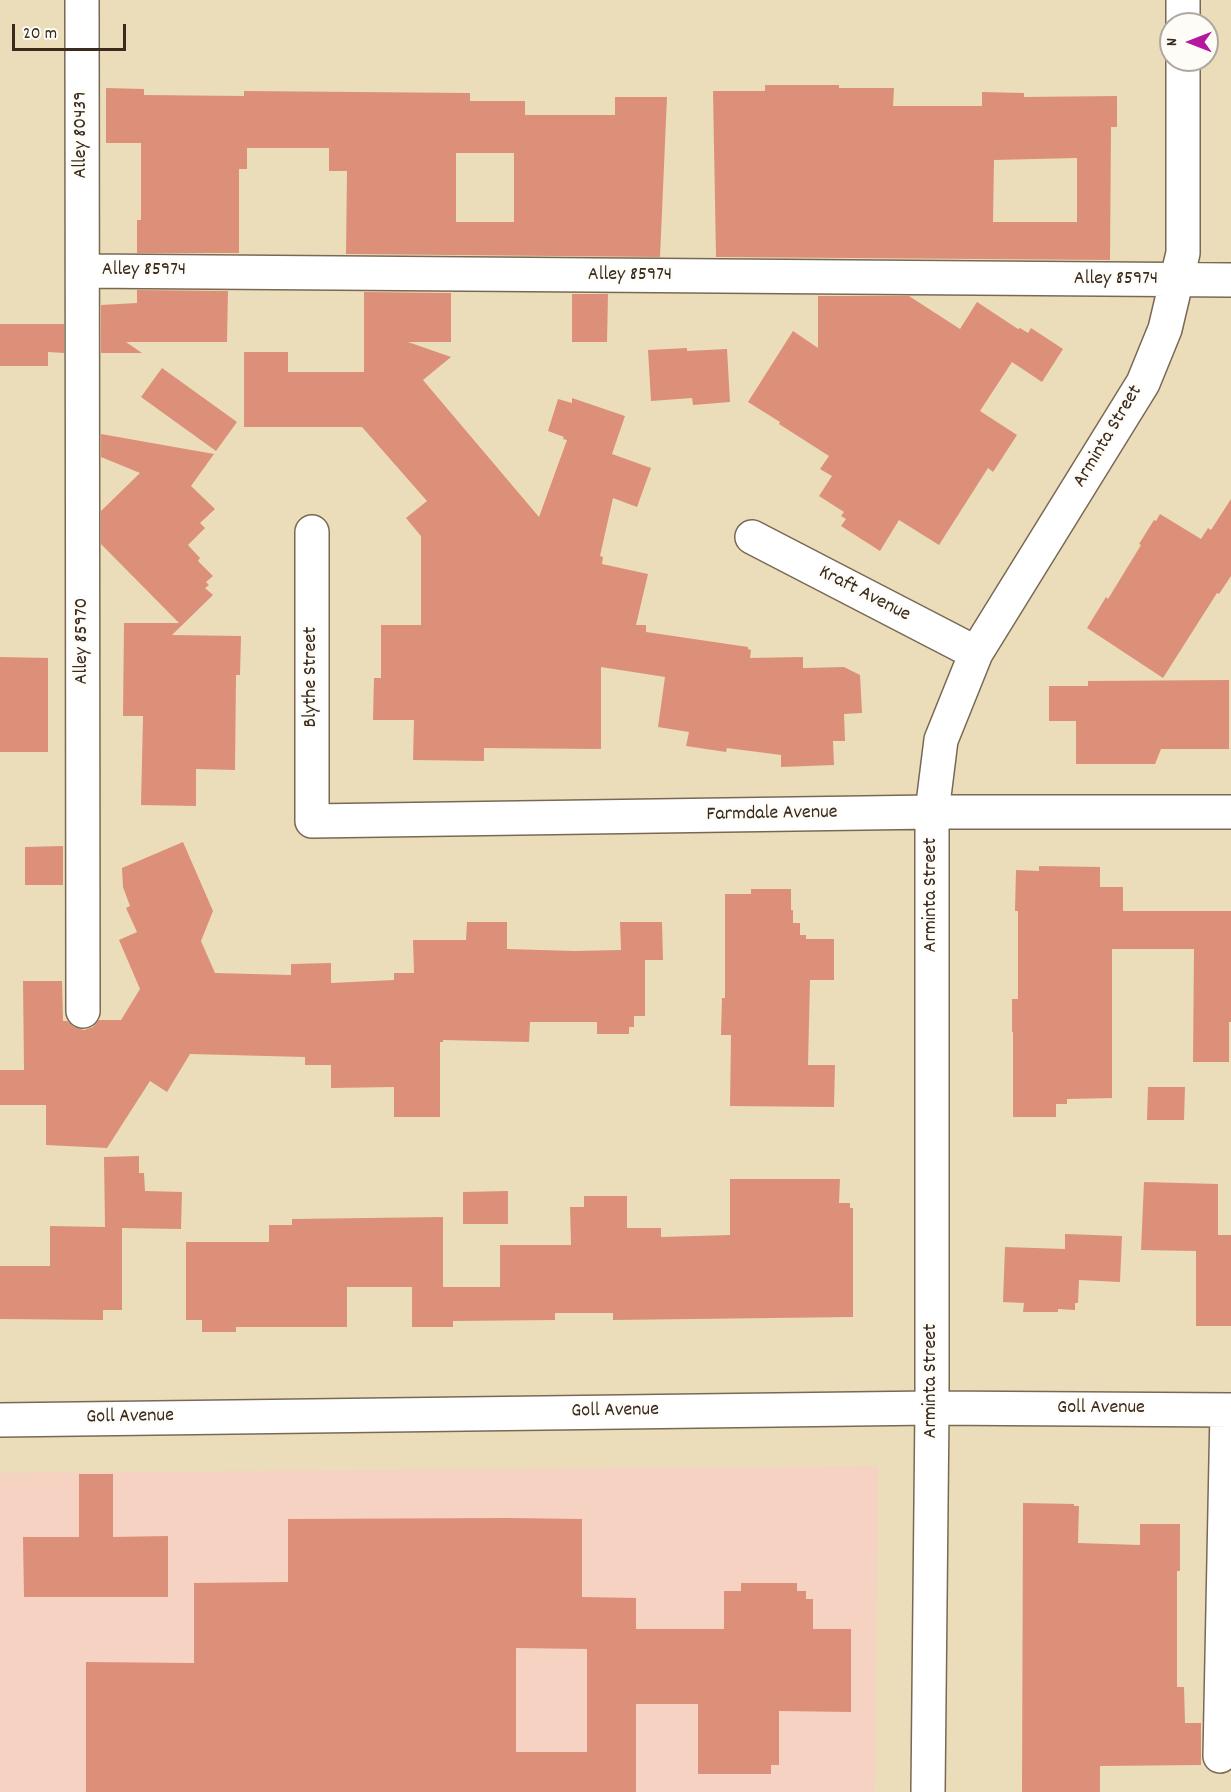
<!DOCTYPE html>
<style>
body{margin:0}
#map{position:relative;width:1231px;height:1792px;overflow:hidden;background:#ebddb9;font-family:Dekko,sans-serif}
canvas{display:block}
.north{position:absolute;left:1159px;top:12px;width:60px;height:60px;box-sizing:border-box;background:#fdfcf7;border:2px solid #afa8a0;border-radius:50%;rotate:270deg;font-size:16px;font-weight:700;line-height:24px;text-align:center;color:#3b2a1e}
.north::after{content:'';display:block;margin:auto;width:21px;height:27px;background:#b5179e;clip-path:polygon(50% 0,100% 100%,50% 72%,0 100%)}
.scale{position:absolute;left:12px;top:24px;width:114px;height:27px;box-sizing:border-box;border:3px solid #3b2a1e;border-top:0;padding-left:8px;font-size:18px;line-height:21px;white-space:nowrap;color:#3b2a1e;-webkit-text-stroke:4px #fdfcf7;paint-order:stroke}
</style>
<div id="map">
<canvas width="1231" height="1792"></canvas>
<div class="north">N</div>
<div class="scale">20 m</div>
</div>
<script>
const c = document.querySelector('canvas').getContext('2d');
c.lineJoin = 'round';
function paint(path, color) { c.fillStyle = color; c.fill(path, 'evenodd'); }
const poly = rows => new Path2D(rows.map(r => 'M' + r).join(''));
function stroke(path, color, width, dash) { c.strokeStyle = color; c.lineWidth = width; c.lineCap = dash ? 'butt' : 'round'; c.setLineDash(dash || []); c.stroke(path); }
function label(font, color, halo, rows, align = 'center') {
  c.font = font + ' Dekko,sans-serif'; c.lineWidth = 5; c.setLineDash([]); c.textBaseline = 'middle'; c.strokeStyle = halo; c.fillStyle = color; for (const [text, x, y, turn = 0] of rows) {
    c.save(); c.translate(x, y); c.rotate((+turn || 0) * Math.PI / 180); c.textAlign = isNaN(turn) ? turn : align; if (halo) c.strokeText(text, 0, 0); c.fillText(text, 0, 0); c.restore();
  }
}
paint(poly([
 [878,1466,875,1792,0,1792,0,1473]
]), '#f5d2c2');
paint(poly([
 [765,85,839,85,839,88,894,88,893,106,982,106,982,92,1024,93,1024,97,1117,96,1117,127,1111,127,1110,260,716,257,713,91,765,91],
 [1077,158,1077,222,993,222,994,160],
 [106,88,144,89,144,95,244,96,244,91,470,93,470,101,525,101,525,115,615,115,615,97,667,97,660,257,346,254,347,171,329,171,329,148,247,148,247,169,239,169,239,253,137,253,137,220,141,220,141,143,106,143],
 [456,153,514,153,514,222,456,222],
 [137,290,228,291,227,342,126,342,142,353,101,353,101,305,137,303],
 [364,292,451,293,451,342,408,342,451,357,423,380,539,517,567,440,563,439,564,437,548,431,558,399,572,403,572,398,625,416,612,454,651,468,637,507,613,498,600,556,603,557,602,564,648,574,636,625,646,625,646,632,748,647,748,649,751,650,750,658,803,657,803,668,844,667,860,675,862,713,844,714,845,741,833,741,834,765,781,767,781,755,727,748,726,752,686,746,689,732,658,727,665,677,601,667,601,749,484,748,484,761,413,760,414,720,373,720,374,678,381,678,381,625,421,625,421,536,406,518,427,501,362,427,244,427,244,352,288,352,288,372,364,372],
 [572,294,608,294,607,342,572,342],
 [818,296,909,296,960,329,977,302,1018,329,1020,328,1028,333,1031,328,1063,349,1042,382,1012,362,980,411,1017,435,993,472,988,468,939,545,899,520,880,551,841,526,846,519,841,516,844,512,819,496,832,476,820,469,829,456,779,424,780,422,748,402,793,331,818,348],
 [0,324,64,324,64,353,48,352,48,366,0,366],
 [687,348,687,351,727,349,730,402,693,405,692,398,651,401,648,350],
 [162,368,237,422,216,451,141,397],
 [101,434,214,454,191,486,215,509,200,523,205,528,188,545,200,558,198,561,213,576,206,582,209,585,205,588,213,595,172,635,241,636,240,675,236,675,235,770,196,769,196,806,141,805,143,716,123,716,124,623,179,623,101,544,101,511,140,473,101,457],
 [1231,499,1231,576,1219,594,1217,593,1163,678,1087,628,1106,597,1108,599,1141,545,1139,544,1154,520,1156,521,1160,514,1201,539,1208,528,1211,530],
 [0,657,48,658,48,752,0,752],
 [1229,680,1229,749,1161,749,1155,764,1076,764,1076,721,1049,721,1049,686,1088,686,1088,681],
 [183,842,213,911,201,941,215,973,291,975,291,964,331,963,331,983,394,980,394,973,414,973,413,940,466,940,467,922,507,922,507,949,574,951,621,950,620,922,662,922,663,960,645,960,645,1016,634,1016,634,1027,629,1027,629,1034,597,1034,597,1022,530,1022,529,1042,443,1040,443,1042,440,1042,440,1117,394,1117,394,1087,331,1088,331,1065,305,1065,305,1057,190,1054,167,1092,150,1081,107,1148,46,1145,46,1105,0,1105,0,1070,24,1070,23,981,62,981,63,1021,67,1021,74,1027,84,1030,93,1027,99,1020,121,1020,140,989,119,940,137,932,126,908,130,906,123,887,122,868],
 [63,846,63,885,25,885,25,847],
 [1039,866,1100,867,1100,887,1123,887,1123,911,1231,911,1231,1022,1229,1022,1229,1062,1193,1062,1194,949,1112,949,1112,1098,1067,1099,1067,1104,1056,1104,1056,1117,1013,1117,1013,1032,1012,1032,1012,999,1018,999,1018,911,1015,911,1016,870,1039,871],
 [751,889,791,889,791,910,793,910,793,923,800,923,800,935,806,935,806,939,834,939,834,980,810,980,808,1065,835,1065,834,1107,730,1106,731,1035,721,1035,722,998,725,998,725,894,751,894],
 [1148,1087,1185,1087,1184,1120,1147,1120],
 [139,1156,139,1173,144,1173,145,1191,182,1192,181,1229,122,1228,122,1310,103,1310,103,1320,0,1319,0,1266,50,1266,50,1226,105,1227,104,1157],
 [730,1179,840,1179,839,1203,850,1203,850,1208,853,1208,853,1317,613,1320,613,1313,555,1313,555,1320,453,1321,453,1327,412,1327,412,1287,347,1287,347,1327,236,1327,236,1332,202,1332,202,1320,186,1320,186,1242,269,1242,269,1225,292,1225,292,1219,443,1217,443,1287,500,1287,500,1245,571,1245,570,1207,584,1207,584,1196,627,1196,627,1228,661,1228,661,1237,730,1235],
 [1144,1182,1218,1184,1218,1235,1231,1235,1231,1326,1196,1326,1196,1251,1141,1250],
 [508,1191,508,1224,463,1224,463,1192],
 [1065,1234,1122,1236,1120,1282,1079,1280,1078,1303,1075,1303,1075,1310,1058,1309,1058,1312,1023,1312,1024,1303,1003,1302,1005,1247,1065,1249],
 [79,1474,113,1474,113,1537,168,1536,168,1597,24,1597,23,1537,79,1537],
 [1023,1503,1074,1504,1074,1506,1079,1506,1078,1543,1140,1545,1140,1524,1180,1524,1180,1571,1177,1571,1177,1687,1184,1687,1185,1723,1201,1723,1201,1765,1100,1766,1100,1792,1022,1792],
 [508,1518,582,1519,582,1597,636,1598,636,1629,724,1629,724,1591,741,1591,741,1583,797,1583,797,1591,806,1591,806,1599,813,1599,813,1629,851,1629,851,1712,779,1711,779,1765,771,1765,771,1774,698,1774,698,1704,636,1704,636,1792,86,1792,86,1662,194,1663,194,1583,288,1582,288,1519],
 [516,1648,587,1649,587,1752,516,1752]
]), '#dc9079');
const minor = poly([
 [82,0,83,1011],
 [1183,0,1183,24],
 [83,271,1231,280],
 [312,532,312,821,932,812,1231,812],
 [752,537,976,653],
 [0,1420,932,1408,1231,1410],
 [1220,1756,1227,1410],
 [928,1792,932,1408,932,812,941,740,976,653,1143,383,1165,329,1183,253,1183,60]
]);
stroke(minor, '#796954', 36);
stroke(minor, '#fff', 33);
label('20px', '#3b2a1e', '#fdfcf7', [
 ["Alley 80439",82,135,-90],
 ["Alley 85974",144,271],
 ["Alley 85974",630,276],
 ["Alley 85974",1116,280],
 ["Arminta Street",1109,437,-59],
 ["Kraft Avenue",864,595,27],
 ["Alley 85970",83,641,-90],
 ["Blythe Street",312,677,-90],
 ["Farmdale Avenue",772,815,-1],
 ["Arminta Street",932,895,-90],
 ["Arminta Street",932,1381,-90],
 ["Goll Avenue",1101,1409],
 ["Goll Avenue",615,1412,-1],
 ["Goll Avenue",130,1418,-1]
]);
</script>
